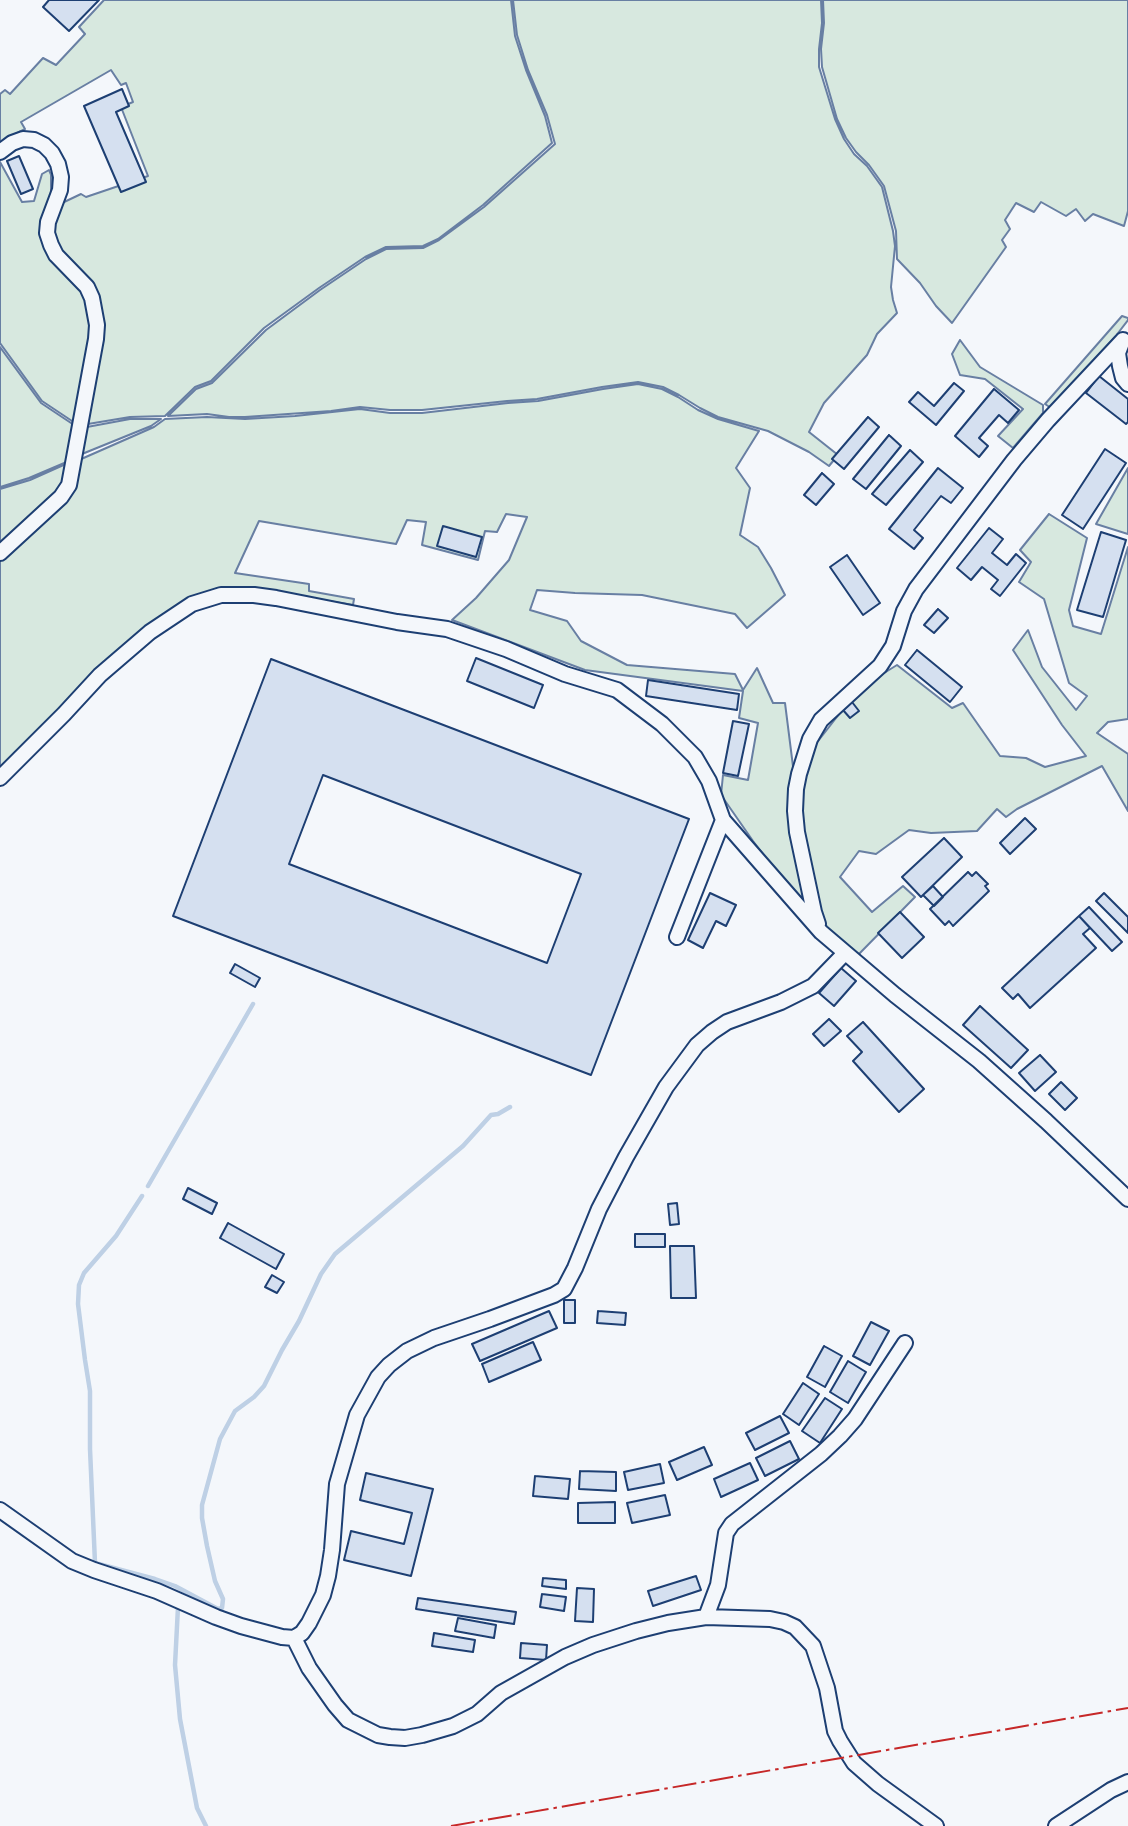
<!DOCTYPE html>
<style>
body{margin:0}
canvas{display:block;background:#f4f7fb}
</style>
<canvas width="1128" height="1826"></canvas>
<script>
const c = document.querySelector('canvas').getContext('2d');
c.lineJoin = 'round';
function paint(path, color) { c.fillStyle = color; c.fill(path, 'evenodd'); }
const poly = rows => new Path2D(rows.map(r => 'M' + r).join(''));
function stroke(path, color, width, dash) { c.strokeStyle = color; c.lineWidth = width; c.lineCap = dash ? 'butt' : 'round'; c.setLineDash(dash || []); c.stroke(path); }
const green = poly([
 [104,0,511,0,515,36,526,70,545,116,552,143,483,205,438,239,423,246,386,247,365,257,319,288,264,328,211,381,195,387,165,416,130,417,88,424,103,324,52,233,60,204,81,194,86,197,148,176,121,107,133,102,126,83,121,85,111,70,21,122,25,129,4,140,0,145,0,94,5,90,10,94,43,58,56,65,85,34,79,27,104,0],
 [513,0,821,0,822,23,819,49,819,67,835,119,844,139,854,154,867,166,882,187,893,231,895,246,891,287,893,300,897,313,877,334,867,355,824,403,809,432,838,455,829,466,809,452,768,431,718,417,700,408,679,395,663,387,638,382,602,387,537,399,507,401,422,410,390,410,360,407,331,411,245,417,229,417,207,414,168,416,196,389,212,383,266,330,320,290,366,259,386,249,423,248,439,240,484,207,555,144,547,115,528,70,517,35,513,0],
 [823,0,1128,0,1128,211,1124,226,1093,214,1085,221,1076,209,1066,216,1041,202,1034,212,1016,203,1005,220,1010,229,1002,240,1006,247,952,323,936,306,920,283,897,259,896,231,884,186,869,165,856,152,846,138,837,119,822,67,821,49,824,23,823,0],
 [0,162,22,202,34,201,42,174,49,170,51,175,51,194,41,223,87,297,92,321,75,423,42,401,0,343,0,162],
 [1122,316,1128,318,1128,320,1115,337,1051,408,1045,404,1122,316],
 [960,340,980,367,1043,405,1043,413,1013,448,998,436,1023,409,985,379,960,375,952,354,960,340],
 [0,347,41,403,74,425,69,461,29,478,0,487,0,347],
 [638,384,662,389,678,397,698,410,718,419,759,431,736,468,750,488,740,535,758,547,771,568,785,595,747,628,735,614,642,595,575,593,537,590,530,610,567,621,581,641,627,665,735,674,743,690,757,668,773,703,785,703,811,909,806,910,753,841,721,795,723,775,748,780,758,723,739,718,743,691,585,670,452,620,476,598,509,560,527,517,506,514,497,532,485,531,478,560,422,545,426,522,407,520,396,544,259,521,235,573,309,584,309,591,354,599,353,605,255,589,218,588,201,595,0,769,0,559,70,494,79,460,154,427,165,419,207,417,245,419,295,416,360,409,390,413,422,413,508,403,538,401,603,389,638,384],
 [130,419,161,419,151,426,82,454,87,427,130,419],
 [68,463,63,485,59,492,0,545,0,489,30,480,68,463],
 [1128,468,1128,534,1096,524,1128,468],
 [1049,514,1087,538,1069,610,1073,626,1101,634,1128,547,1128,719,1108,722,1097,733,1128,754,1128,811,1102,766,1017,809,1006,817,997,809,977,831,931,833,909,830,876,854,859,851,840,877,872,912,903,886,915,897,856,957,824,929,800,828,800,796,806,771,815,745,847,704,876,678,897,665,952,708,963,703,1000,756,1026,758,1045,767,1086,756,1062,725,1013,650,1028,630,1042,667,1076,710,1087,696,1069,683,1044,599,1019,582,1031,562,1020,550,1049,514]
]);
paint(green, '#d7e8df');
stroke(green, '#687fa3', 2);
stroke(poly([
 [148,1186,253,1004],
 [142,1196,116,1236,84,1273,79,1285,78,1304,85,1360,90,1391,90,1449,95,1563,155,1579,175,1586,218,1609,222,1608,223,1599,215,1581,207,1546,202,1518,202,1505,220,1439,235,1411,254,1397,264,1386,282,1350,299,1321,321,1274,335,1254,463,1146,491,1115,498,1114,510,1107],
 [178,1607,175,1665,180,1719,197,1808,206,1826]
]), '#bed0e5', 4.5);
const building = poly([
 [49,0,99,0,69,31,43,7,49,0],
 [122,89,129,106,116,112,146,182,121,192,84,106,122,89],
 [19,156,33,189,21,194,7,161,19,156],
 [1099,376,1128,399,1128,422,1126,424,1086,393,1099,376],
 [954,383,964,391,936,425,909,402,918,392,934,406,954,383],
 [994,389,1019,410,1008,423,999,415,979,438,988,446,979,457,955,436,994,389],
 [868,417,879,427,844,469,832,459,868,417],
 [889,435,901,446,866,489,853,479,889,435],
 [1105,449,1126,463,1083,529,1062,515,1105,449],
 [910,450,923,462,886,505,872,494,910,450],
 [938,468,963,488,951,503,941,496,914,530,923,538,914,549,889,529,938,468],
 [822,473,834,484,816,505,804,495,822,473],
 [443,526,482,537,476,557,437,546,443,526],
 [989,528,1003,539,992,553,1007,565,1016,554,1026,563,1000,596,991,589,998,580,982,567,971,580,957,568,989,528],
 [1101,532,1126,540,1103,617,1077,610,1101,532],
 [847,555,880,603,863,615,830,567,847,555],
 [938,609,948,618,934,633,924,625,938,609],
 [917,650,962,687,950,702,905,665,917,650],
 [476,658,543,685,534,708,467,681,476,658],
 [271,659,689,819,591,1075,173,916,271,659],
 [323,775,581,874,547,963,289,864,323,775],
 [648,680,739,694,737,710,646,696,648,680],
 [852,702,859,711,850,718,843,710,852,702],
 [733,721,749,724,738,776,723,773,733,721],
 [1025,818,1036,829,1010,854,1000,843,1025,818],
 [944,838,962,857,921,897,902,877,944,838],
 [968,872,972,876,976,872,988,884,985,886,989,891,953,926,949,921,945,925,930,909,968,872],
 [933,886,943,897,934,906,923,895,933,886],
 [710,893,736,905,726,926,716,921,703,948,688,940,710,893],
 [1104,893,1128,917,1128,933,1096,901,1104,893],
 [1089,907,1122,942,1112,951,1079,916,1089,907],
 [900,912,924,937,902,958,878,933,900,912],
 [1079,916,1090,928,1083,934,1096,948,1030,1008,1018,994,1013,999,1002,988,1079,916],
 [235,964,260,978,255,987,230,973,235,964],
 [841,968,856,981,834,1006,819,993,841,968],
 [980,1006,1028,1050,1011,1068,963,1025,980,1006],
 [829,1019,841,1031,824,1046,813,1034,829,1019],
 [863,1022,924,1089,899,1112,853,1061,862,1052,847,1036,863,1022],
 [1040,1055,1056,1072,1035,1091,1019,1073,1040,1055],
 [1061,1082,1077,1098,1065,1110,1049,1094,1061,1082],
 [188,1188,217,1203,212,1214,183,1199,188,1188],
 [677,1203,679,1224,670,1225,668,1204,677,1203],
 [228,1223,284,1254,276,1269,220,1238,228,1223],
 [635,1234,665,1234,665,1247,635,1247,635,1234],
 [670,1246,694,1246,696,1298,671,1298,670,1246],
 [272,1275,284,1282,277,1293,265,1287,272,1275],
 [564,1300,575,1300,575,1323,564,1323,564,1300],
 [549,1311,557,1328,480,1361,472,1344,549,1311],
 [598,1311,626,1313,625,1325,597,1323,598,1311],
 [871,1322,889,1331,870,1365,853,1356,871,1322],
 [533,1342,541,1360,489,1382,482,1364,533,1342],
 [824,1346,842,1356,825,1387,807,1377,824,1346],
 [848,1361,866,1372,848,1403,830,1392,848,1361],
 [803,1383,819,1394,799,1425,783,1414,803,1383],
 [825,1398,842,1409,820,1443,802,1431,825,1398],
 [780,1416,789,1433,755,1450,746,1433,780,1416],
 [790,1441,799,1459,765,1476,756,1458,790,1441],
 [704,1447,712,1465,677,1480,669,1462,704,1447],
 [750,1463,758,1480,721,1497,714,1479,750,1463],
 [660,1464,664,1483,628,1490,624,1472,660,1464],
 [580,1471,616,1472,616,1491,579,1489,580,1471],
 [366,1473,433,1489,411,1576,344,1560,351,1531,404,1544,412,1513,360,1500,366,1473],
 [535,1476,570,1479,568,1499,533,1496,535,1476],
 [665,1495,670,1515,632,1523,627,1503,665,1495],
 [615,1502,615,1523,578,1523,578,1503,615,1502],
 [696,1576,701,1590,653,1606,648,1591,696,1576],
 [543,1578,566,1580,566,1589,542,1586,543,1578],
 [577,1588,594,1589,593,1622,575,1621,577,1588],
 [542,1594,566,1597,564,1611,540,1607,542,1594],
 [418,1598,516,1612,514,1624,416,1609,418,1598],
 [458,1618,496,1625,494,1638,455,1631,458,1618],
 [434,1633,475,1640,473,1652,432,1646,434,1633],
 [521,1643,547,1645,546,1660,520,1658,521,1643]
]);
paint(building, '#d5e0f0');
stroke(building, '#1d3f73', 2);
const minor = poly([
 [0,152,12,143,23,139,34,140,44,145,52,153,58,164,61,177,60,190,48,222,47,233,51,245,56,255,87,287,92,298,97,325,96,339,69,485,61,497,0,553],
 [1123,340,1118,353,1120,366,1123,378,1128,384],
 [0,778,64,714,100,675,150,632,192,604,221,595,254,595,276,598,397,622,447,629,506,649,565,674,617,690,662,724,695,757,709,781,723,820,821,932,895,995,979,1061,1046,1121,1128,1199],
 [818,924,814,912,797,832,795,811,796,789,799,774,810,739,821,720,880,666,893,646,904,611,916,589,1014,460,1048,420,1123,340],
 [677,937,723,820],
 [0,1510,72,1561,94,1570,157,1591,216,1617,241,1626,282,1637,294,1638,309,1668,335,1705,348,1720,378,1735,390,1737,405,1738,422,1735,453,1726,477,1714,501,1693,565,1657,593,1645,636,1631,668,1623,706,1617,770,1619,784,1622,795,1627,813,1646,827,1688,835,1731,840,1741,854,1763,878,1784,936,1826],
 [706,1617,718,1585,726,1533,732,1524,821,1454,840,1436,855,1419,905,1343],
 [294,1638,302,1633,309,1623,323,1595,328,1576,332,1550,337,1484,357,1415,378,1377,389,1365,407,1351,434,1338,490,1319,554,1295,564,1289,575,1268,599,1209,626,1157,666,1087,697,1045,712,1032,727,1022,781,1002,813,986,845,953],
 [1056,1826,1111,1790,1128,1782]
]);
stroke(minor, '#1d3f73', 18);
stroke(minor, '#f4f7fb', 14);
stroke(poly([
 [451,1826,1128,1708]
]), '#c62828', 2, [24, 5, 3.5, 5]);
</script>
